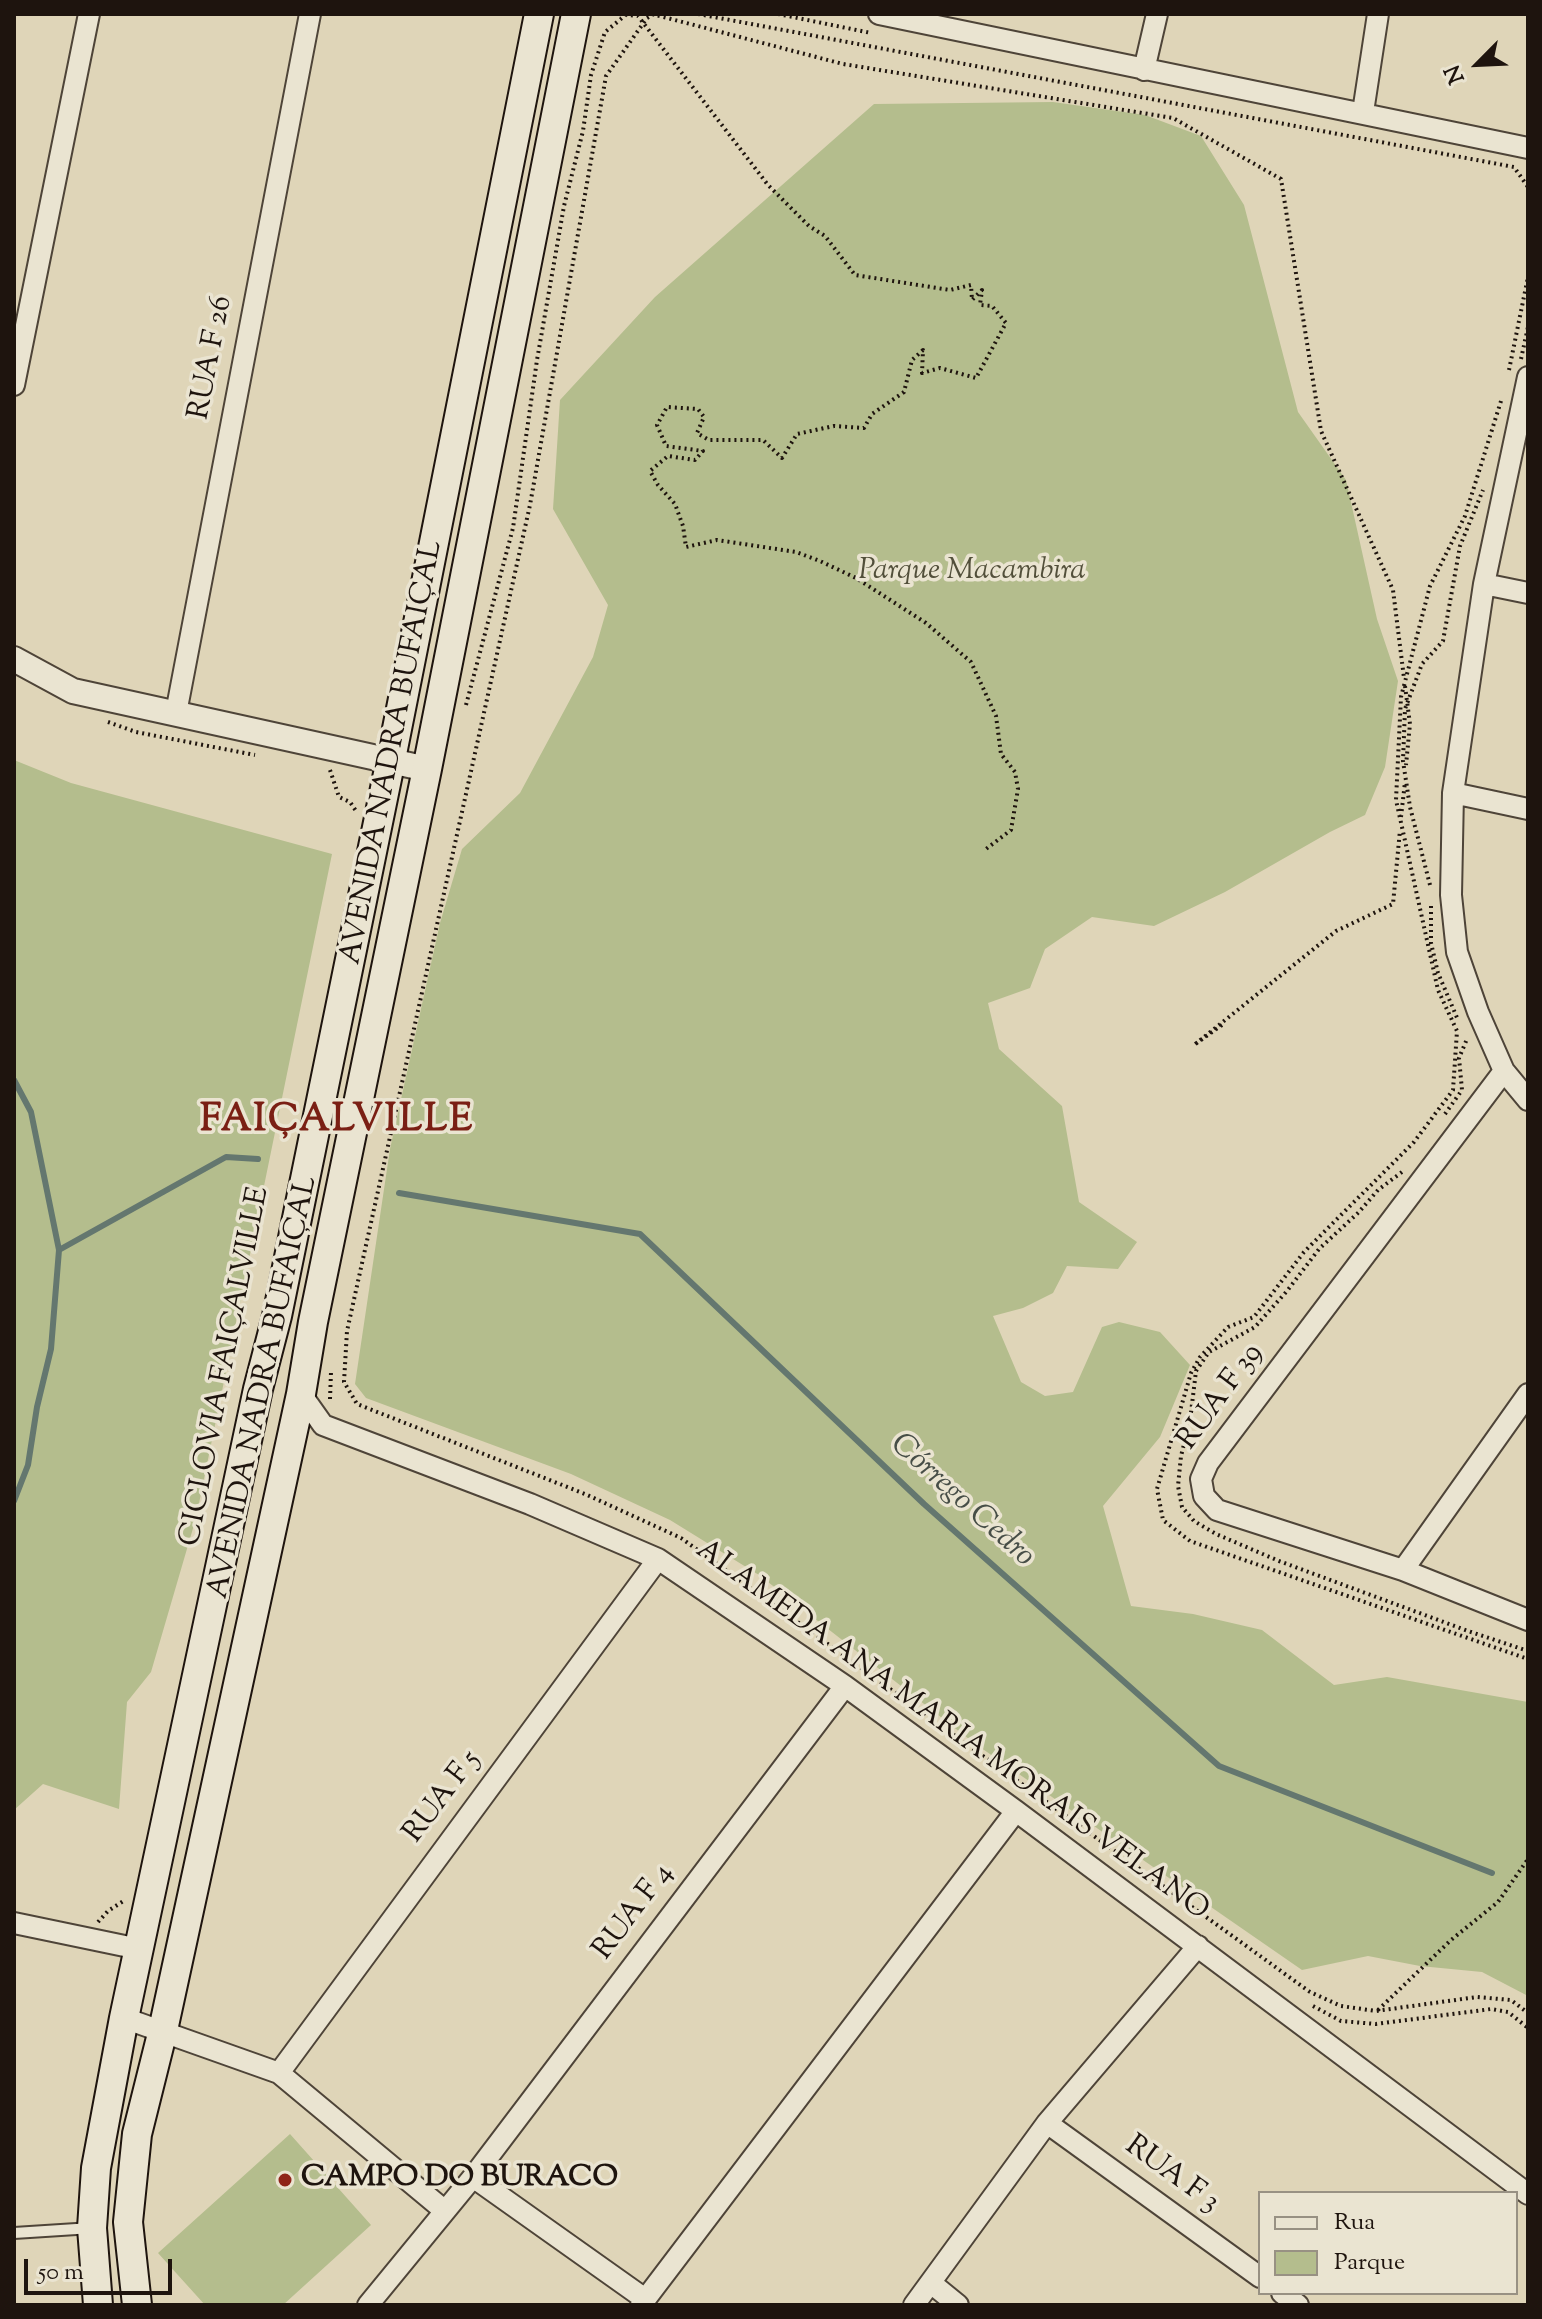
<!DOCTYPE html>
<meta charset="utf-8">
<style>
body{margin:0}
#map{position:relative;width:1542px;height:2319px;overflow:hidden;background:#dfd5b8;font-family:"Sorts Mill Goudy",serif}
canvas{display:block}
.frame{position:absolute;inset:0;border:16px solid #1e140e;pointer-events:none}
.legend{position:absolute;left:1258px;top:2191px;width:260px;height:104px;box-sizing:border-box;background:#eae4d1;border:2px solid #989183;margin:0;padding:10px 14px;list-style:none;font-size:24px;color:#1e140e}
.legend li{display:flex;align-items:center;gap:16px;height:40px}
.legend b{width:40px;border:2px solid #989183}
.north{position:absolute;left:1438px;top:24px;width:80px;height:80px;-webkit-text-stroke:6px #eae4d1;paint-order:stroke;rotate:246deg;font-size:22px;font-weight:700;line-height:32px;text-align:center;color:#1e140e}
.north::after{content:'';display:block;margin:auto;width:28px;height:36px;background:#1e140e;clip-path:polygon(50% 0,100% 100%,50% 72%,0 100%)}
.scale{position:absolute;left:24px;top:2259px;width:148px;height:36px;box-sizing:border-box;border:4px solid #1e140e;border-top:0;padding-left:10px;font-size:24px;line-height:28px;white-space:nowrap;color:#1e140e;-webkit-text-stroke:6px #eae4d1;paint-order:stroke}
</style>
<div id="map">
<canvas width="1542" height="2319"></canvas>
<div class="frame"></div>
<ul class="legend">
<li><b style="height:10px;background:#eae4d1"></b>Rua</li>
<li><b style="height:22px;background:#b4bd8d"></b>Parque</li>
</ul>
<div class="north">N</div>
<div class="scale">50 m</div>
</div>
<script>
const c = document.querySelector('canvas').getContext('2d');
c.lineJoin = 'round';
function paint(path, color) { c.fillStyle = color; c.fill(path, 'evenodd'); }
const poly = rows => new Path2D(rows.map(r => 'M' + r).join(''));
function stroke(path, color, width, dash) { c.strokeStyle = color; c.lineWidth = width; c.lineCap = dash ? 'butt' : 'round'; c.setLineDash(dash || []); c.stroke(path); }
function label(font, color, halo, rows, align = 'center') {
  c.font = font + ' "Sorts Mill Goudy",serif'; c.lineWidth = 7; c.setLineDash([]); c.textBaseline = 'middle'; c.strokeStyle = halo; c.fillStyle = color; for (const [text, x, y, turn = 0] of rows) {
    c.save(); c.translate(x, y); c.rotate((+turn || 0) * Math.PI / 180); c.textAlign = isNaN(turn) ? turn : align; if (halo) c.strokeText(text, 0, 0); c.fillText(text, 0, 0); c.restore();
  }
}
paint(poly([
 [1053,102,1145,115,1201,136,1244,205,1298,412,1346,480,1377,619,1398,681,1385,767,1365,815,1330,832,1225,892,1154,926,1092,917,1045,949,1030,988,988,1003,999,1049,1062,1106,1079,1202,1137,1242,1118,1269,1067,1266,1053,1293,1023,1308,993,1316,1021,1382,1045,1396,1073,1392,1102,1327,1119,1322,1160,1332,1190,1365,1160,1437,1103,1506,1131,1606,1193,1614,1262,1630,1334,1685,1387,1677,1528,1702,1528,1996,1482,1972,1420,1966,1368,1956,1302,1970,974,1743,759,1575,670,1520,571,1474,366,1398,355,1384,390,1149,440,923,462,849,520,793,593,657,608,605,553,509,560,400,655,297,874,104],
 [14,760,71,783,332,854,196,1518,151,1672,127,1702,119,1809,43,1784,14,1810],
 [290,2134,371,2225,283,2305,205,2305,158,2253]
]), '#b4bd8d');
stroke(poly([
 [14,1080,31,1112,59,1250,51,1349,37,1407,28,1465,14,1501],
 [399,1193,640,1234,924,1504,1219,1766,1492,1873],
 [59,1250,226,1157,258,1159]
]), '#64776f', 6);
const service = poly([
 [14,2233,92,2228]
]);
const minor = poly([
 [879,14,1528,148],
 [1144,70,1157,14],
 [1363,112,1378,14],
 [1528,377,1484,584,1453,793,1451,895,1457,952,1478,1012,1504,1071,1528,1100],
 [14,385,89,14],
 [1484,584,1528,593],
 [176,713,310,14],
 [1453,793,1528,809],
 [1504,1071,1208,1463,1201,1479,1204,1496,1217,1510,1403,1570,1528,1394],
 [301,1394,323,1425,530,1504,658,1559,845,1686,1016,1811,1528,2194],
 [1403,1570,1528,1620],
 [14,1923,139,1949],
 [124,2018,279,2073,445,2211],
 [279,2073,658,1559],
 [1047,2123,1260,2277],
 [473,2177,645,2299],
 [931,2283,958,2305],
 [1282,2293,1298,2305],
 [368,2305,473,2177,845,1686],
 [641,2305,1016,1811],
 [914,2305,1047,2123,1198,1946]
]);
const tertiary = poly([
 [14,659,73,691,427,769]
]);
const secondary = poly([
 [98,2305,92,2228,96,2168,124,2018,258,1389,277,1316,391,759,539,14],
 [137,2305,128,2222,137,2134,163,2030,301,1394,313,1322,427,769,576,14]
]);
stroke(service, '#4e4438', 14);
stroke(minor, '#4e4438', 24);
stroke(tertiary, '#4e4438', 28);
stroke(secondary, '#1e140e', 32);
stroke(poly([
 [619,14,638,16,768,185,809,226,825,236,855,275,950,290,971,285,972,300,982,290,980,305,992,306,1006,323,976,378,940,368,922,373,923,350,912,360,904,392,872,414,864,428,834,426,797,434,782,458,763,440,709,440,697,433,704,417,698,409,667,407,657,425,666,446,703,451,695,460,668,456,650,471,658,485,675,504,683,526,686,547,717,540,796,552,820,561,856,578,926,623,971,662,996,716,1001,754,1015,772,1018,789,1011,830,986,849],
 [652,14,843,64,1173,118,1281,179,1321,431,1393,590,1404,678],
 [654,14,647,18,606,76,530,505,347,1331,344,1382,357,1404,585,1494,681,1538,1310,1992,1341,2006,1376,2011,1477,1997,1511,2000,1528,2013],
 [698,14,1514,167,1528,187],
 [778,14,871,33],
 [1521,359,1528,327],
 [1509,370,1528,277],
 [1501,401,1465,516,1430,586,1401,697,1396,800,1438,990,1457,1031,1453,1090,1414,1142,1304,1252,1254,1317,1228,1327,1200,1357,1191,1373,1157,1489,1163,1520,1190,1541,1528,1659],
 [1405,686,1410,724,1406,765],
 [466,705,513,528,537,360,564,206,583,131,591,75,605,32,627,14],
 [108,722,136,732,255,755],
 [330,770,339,797,350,802,356,811],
 [1401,817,1405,782],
 [1430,885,1410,807,1403,761,1405,709,1422,664,1443,641,1460,546,1483,490],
 [1431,906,1431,943,1438,973,1458,1020],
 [1222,1025,1194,1045,1336,931,1393,904,1400,830],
 [1445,1114,1462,1090,1459,1058,1467,1039],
 [1402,1172,1378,1190,1359,1212,1319,1249,1287,1291,1255,1327,1209,1352,1196,1371,1190,1421,1181,1456,1178,1486,1182,1507,1194,1521,1216,1534,1279,1561,1468,1631,1528,1651],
 [330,1399,331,1372],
 [98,1922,108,1911,125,1900],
 [1313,2006,1341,2021,1376,2024,1491,2009,1508,2012,1528,2028],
 [1378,2010,1451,1940,1498,1902,1528,1859]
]), '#1e140e', 4, [2, 4]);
stroke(service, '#eae4d1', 10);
stroke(minor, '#eae4d1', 20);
stroke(tertiary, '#eae4d1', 24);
stroke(secondary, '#eae4d1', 28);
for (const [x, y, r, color] of [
 [285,2180,8,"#8f2418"]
]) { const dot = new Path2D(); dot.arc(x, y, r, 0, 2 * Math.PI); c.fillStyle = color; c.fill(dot); stroke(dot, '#eae4d1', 3); }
label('30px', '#1e140e', '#eae4d1', [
 ["RUA F 26",213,358,-79],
 ["AVENIDA NADRA BUFAIÇAL",394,753,-79],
 ["CICLOVIA FAIÇALVILLE",227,1367,-79],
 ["AVENIDA NADRA BUFAIÇAL",265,1388,-78],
 ["RUA F 39",1222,1398,-54],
 ["ALAMEDA ANA MARIA MORAIS VELANO",951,1732,36],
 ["RUA F 5",444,1798,-53],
 ["RUA F 4",635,1913,-53],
 ["RUA F 3",1171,2176,36]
]);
label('italic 30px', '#524f3a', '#eae4d1', [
 ["Parque Macambira",972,573]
]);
label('bold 30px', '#1e140e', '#eae4d1', [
 ["CAMPO DO BURACO",301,2180]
], 'left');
label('italic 32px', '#474e47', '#eae4d1', [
 ["Córrego Cedro",961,1502,42]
]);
c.letterSpacing = '2px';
label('bold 38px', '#7a1f14', '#eae4d1', [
 ["FAIÇALVILLE",337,1124]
]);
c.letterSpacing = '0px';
</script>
